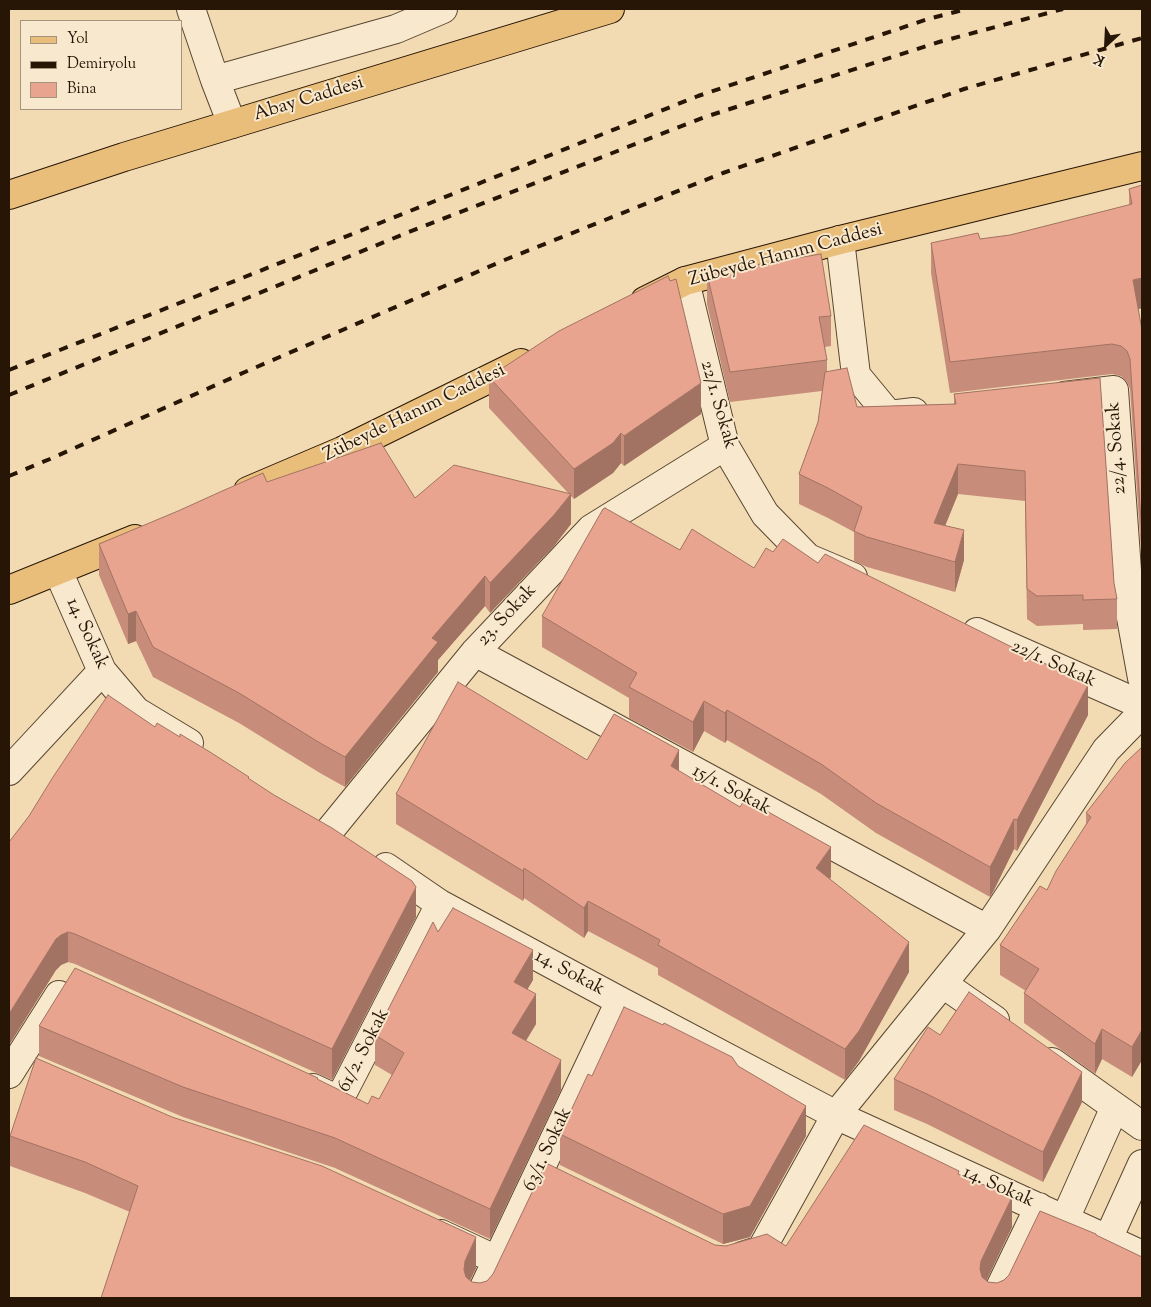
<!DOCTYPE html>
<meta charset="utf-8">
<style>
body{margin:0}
#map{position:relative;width:1151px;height:1307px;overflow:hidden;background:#f2dbb3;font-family:"Sorts Mill Goudy",serif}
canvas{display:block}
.frame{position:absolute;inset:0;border:10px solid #271606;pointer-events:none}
.legend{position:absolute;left:20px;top:20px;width:162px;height:90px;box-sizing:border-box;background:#f7e8ce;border:1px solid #a4947e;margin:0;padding:6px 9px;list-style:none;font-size:15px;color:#271606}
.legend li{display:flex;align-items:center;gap:10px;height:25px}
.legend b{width:25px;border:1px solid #a4947e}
.north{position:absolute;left:1081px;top:20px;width:50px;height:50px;-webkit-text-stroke:4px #f7e8ce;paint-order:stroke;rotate:205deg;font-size:14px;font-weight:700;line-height:20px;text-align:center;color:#271606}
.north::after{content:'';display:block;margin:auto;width:18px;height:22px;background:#271606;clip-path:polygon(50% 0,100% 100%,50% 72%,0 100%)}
</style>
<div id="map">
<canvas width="1151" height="1307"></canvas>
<div class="frame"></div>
<ul class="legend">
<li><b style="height:6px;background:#e9be7a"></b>Yol</li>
<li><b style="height:6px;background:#271606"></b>Demiryolu</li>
<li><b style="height:14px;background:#e8a48e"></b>Bina</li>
</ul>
<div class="north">K</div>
</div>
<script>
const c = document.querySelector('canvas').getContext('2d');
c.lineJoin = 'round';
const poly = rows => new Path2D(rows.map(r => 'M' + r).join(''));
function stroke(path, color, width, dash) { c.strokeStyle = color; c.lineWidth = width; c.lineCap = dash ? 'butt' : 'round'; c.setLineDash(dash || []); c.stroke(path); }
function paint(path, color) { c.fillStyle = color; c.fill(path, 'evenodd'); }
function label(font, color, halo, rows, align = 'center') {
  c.font = font + ' "Sorts Mill Goudy",serif'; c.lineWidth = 4; c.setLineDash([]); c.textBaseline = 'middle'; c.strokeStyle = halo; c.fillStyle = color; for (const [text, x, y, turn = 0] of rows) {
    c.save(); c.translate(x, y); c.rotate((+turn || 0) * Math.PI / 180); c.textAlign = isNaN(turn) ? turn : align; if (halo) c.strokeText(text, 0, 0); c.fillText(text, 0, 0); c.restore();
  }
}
const minor = poly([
 [191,9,215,80,232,124],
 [215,80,396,29,443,9],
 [840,240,856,375,889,415,914,412],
 [685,281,725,446,765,514,808,558,853,577],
 [1064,396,1114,390,1130,612,1142,678],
 [58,571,102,671,136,711,189,743],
 [977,632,1142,705],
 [475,652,987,929],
 [9,771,102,671],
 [330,830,475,652,591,529,725,446],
 [386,867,440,904,620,1001,836,1115,1142,1255],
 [943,984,995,1020],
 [1052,1062,1142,1126],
 [9,1074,59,995],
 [313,1088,339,1100,440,904],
 [1065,1219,1115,1107],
 [441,1234,497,1260],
 [1108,1239,1142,1164],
 [742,1256,761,1250,836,1115,987,929,1106,750,1142,713],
 [479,1298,620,1001],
 [995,1298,1039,1207]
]);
const major = poly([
 [9,195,124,157,610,9],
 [645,301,685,281,840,240,1142,166],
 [248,491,342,451,521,363],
 [9,590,135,539]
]);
stroke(minor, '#5a4731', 30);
stroke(major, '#271606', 30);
stroke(minor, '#f7e8ce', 28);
stroke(major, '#e9be7a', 28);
stroke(poly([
 [9,370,177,304,698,96,928,19,967,9],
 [9,395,409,232,705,117,939,42,1063,9],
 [9,476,50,459,245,372,507,259,723,173,964,89,1142,38]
]), '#271606', 4, [9, 9]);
paint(poly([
 [1142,185,1142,308,1138,309,1142,330,1142,565,1130,389,1127,382,1121,376,1112,374,950,393,931,273,931,243,980,239,1010,235,1129,205,1129,189],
 [707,274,831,316,831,346,825,347,827,360,827,371,857,407,954,404,954,394,1100,378,1114,583,1117,599,1117,629,1083,630,1083,624,1037,626,1027,619,1025,501,958,494,945,526,964,560,955,592,867,567,854,561,854,532,828,518,799,504,799,474,818,422,822,391,730,402,707,304],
 [489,377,701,414,624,466,621,463,613,473,574,499,571,496,571,524,554,546,490,613,485,606,438,660,438,672,345,787,320,773,239,723,153,677,136,641,128,644,99,575,99,544,267,482,415,498,569,494,489,408],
 [680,550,754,568,773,552,818,563,1088,715,1017,851,1014,849,994,890,990,897,876,833,821,794,727,740,725,743,704,731,693,752,629,718,629,698,542,647,542,616],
 [155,727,249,779,416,917,332,1080,75,964,68,962,61,965,56,970,9,1045,9,842],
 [1142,747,1142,1060,1132,1077,1102,1059,1095,1074,1024,1023,1024,993,1026,991,1000,975,1000,945,1047,890,1086,824,1086,813],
 [587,760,679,771,831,877,830,879,909,972,859,1061,845,1080,658,975,658,968,588,931,584,938,524,898,523,901,396,824,396,794],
 [438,932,533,980,527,989,536,1024,526,1041,561,1090,490,1239,335,1168,183,1117,39,1056,39,1026,318,1080,368,1104,379,1099,392,1075,375,1065,375,1035],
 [940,1035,1082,1102,1043,1182,927,1124,894,1110,894,1079],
 [738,1066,806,1136,750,1237,723,1244,560,1165,560,1134,592,1076],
 [10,1136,476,1268,470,1280,472,1282,480,1283,715,1245,726,1246,786,1246,959,1175,1012,1227,986,1280,988,1282,997,1283,1004,1280,1096,1235,1142,1298,101,1298,130,1212,85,1193,10,1166]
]), '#c88d7a');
paint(poly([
 [1142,278,1142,308,1133,311,1133,280],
 [701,383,701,414,624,466,624,436],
 [621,433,621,463,613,473,574,499,574,469],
 [958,464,958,494,934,553,934,523],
 [571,494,571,524,554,546,490,613,490,583],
 [964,530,964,560,955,592,955,562],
 [485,576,485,606,438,660,438,672,345,787,345,757,432,638],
 [136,611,136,641,128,644,128,614],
 [1088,685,1088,715,1017,851,1017,820],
 [704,701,704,731,693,752,693,722],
 [727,710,727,740,725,743,725,713],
 [679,750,679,780,671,766],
 [1014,819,1014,849,994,890,990,897,990,867],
 [831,847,831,877,816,898,816,868],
 [524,868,524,898,523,901,523,871],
 [416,887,416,917,332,1080,332,1049],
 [588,901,588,931,584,938,584,908],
 [68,932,68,962,61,965,56,970,9,1045,9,1014,56,939,61,935],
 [909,942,909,972,859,1061,845,1080,845,1049],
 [533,950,533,980,514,1012,514,982],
 [536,994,536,1024,512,1063,512,1033],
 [1102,1029,1102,1059,1095,1074,1095,1044],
 [1142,1030,1142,1060,1132,1077,1132,1047],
 [561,1060,561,1090,490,1239,490,1209],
 [1082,1072,1082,1102,1043,1182,1043,1152],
 [806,1106,806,1136,750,1237,723,1244,723,1214],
 [1012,1197,1012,1227,981,1292,980,1269,981,1261],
 [476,1237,476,1268,465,1291,464,1270,465,1261]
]), '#a27363');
const building = poly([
 [1142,185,1142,278,1133,280,1142,330,1142,534,1130,359,1127,351,1121,346,1112,344,950,362,931,243,978,233,980,239,1010,235,1132,204,1129,189,1142,185],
 [821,254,831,316,819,317,827,360,730,372,707,274,761,264,821,254],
 [668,276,670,281,676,279,701,383,624,436,621,433,613,443,574,469,489,377,559,331,668,276],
 [847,368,857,407,956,404,954,394,1100,378,1114,583,1117,599,1083,600,1083,595,1037,596,1027,589,1025,471,958,464,934,523,964,530,955,562,867,537,854,531,862,507,828,488,799,474,818,422,825,372,847,368],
 [381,443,415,498,454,465,571,494,554,515,490,583,485,576,432,638,438,642,345,757,320,743,239,693,153,647,136,611,128,614,99,544,178,511,220,492,263,473,267,482,381,443],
 [605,508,680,550,692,529,754,568,766,548,773,552,783,539,818,563,825,554,1088,685,1017,820,1014,819,994,860,990,867,876,803,821,764,727,710,725,713,704,701,693,722,629,687,637,673,542,616,603,509,605,508],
 [458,682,587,760,614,714,679,750,671,766,740,807,745,799,831,847,816,868,909,942,859,1031,845,1049,658,945,660,940,588,901,584,908,524,868,523,871,396,794,458,682],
 [108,695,155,727,157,723,180,737,180,734,210,752,249,777,248,778,274,795,332,828,412,881,416,887,332,1049,75,934,68,932,61,935,56,939,9,1014,9,842,29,816,53,777,108,695],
 [1142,747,1142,1030,1132,1047,1102,1029,1095,1044,1024,993,1039,969,1000,945,1040,886,1047,890,1056,871,1091,817,1086,813,1125,763,1142,747],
 [453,908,533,950,514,982,536,994,512,1033,561,1060,490,1209,335,1138,183,1087,39,1026,75,968,318,1078,317,1079,368,1104,372,1096,379,1099,404,1053,375,1035,433,922,438,932,453,908],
 [969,992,1082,1072,1043,1152,927,1094,894,1079,928,1027,940,1035,969,992],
 [624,1007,663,1025,664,1023,732,1057,738,1066,806,1106,750,1206,723,1214,560,1134,588,1074,592,1076,624,1007],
 [36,1058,172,1117,322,1166,476,1237,465,1261,464,1270,466,1277,472,1282,480,1283,487,1281,493,1274,546,1163,715,1245,726,1246,767,1234,786,1246,864,1125,959,1171,958,1174,1012,1197,981,1261,980,1269,982,1277,988,1282,997,1283,1004,1280,1009,1275,1040,1211,1096,1234,1096,1235,1142,1257,1142,1298,101,1298,138,1186,85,1162,10,1136,36,1058]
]);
paint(building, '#e8a48e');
stroke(building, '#a27363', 1);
label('19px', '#271606', '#f7e8ce', [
 ["Abay Caddesi",309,100,-17],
 ["Zübeyde Hanım Caddesi",786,256,-15],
 ["22/1. Sokak",717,405,74],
 ["Zübeyde Hanım Caddesi",415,414,-26],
 ["22/4. Sokak",1118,448,-94],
 ["23. Sokak",508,616,-47],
 ["14. Sokak",86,634,65],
 ["22/1. Sokak",1053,665,24],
 ["15/1. Sokak",731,791,28],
 ["14. Sokak",569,974,28],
 ["61/2. Sokak",365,1051,-63],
 ["63/1. Sokak",549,1150,-65],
 ["14. Sokak",998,1188,24]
]);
</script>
